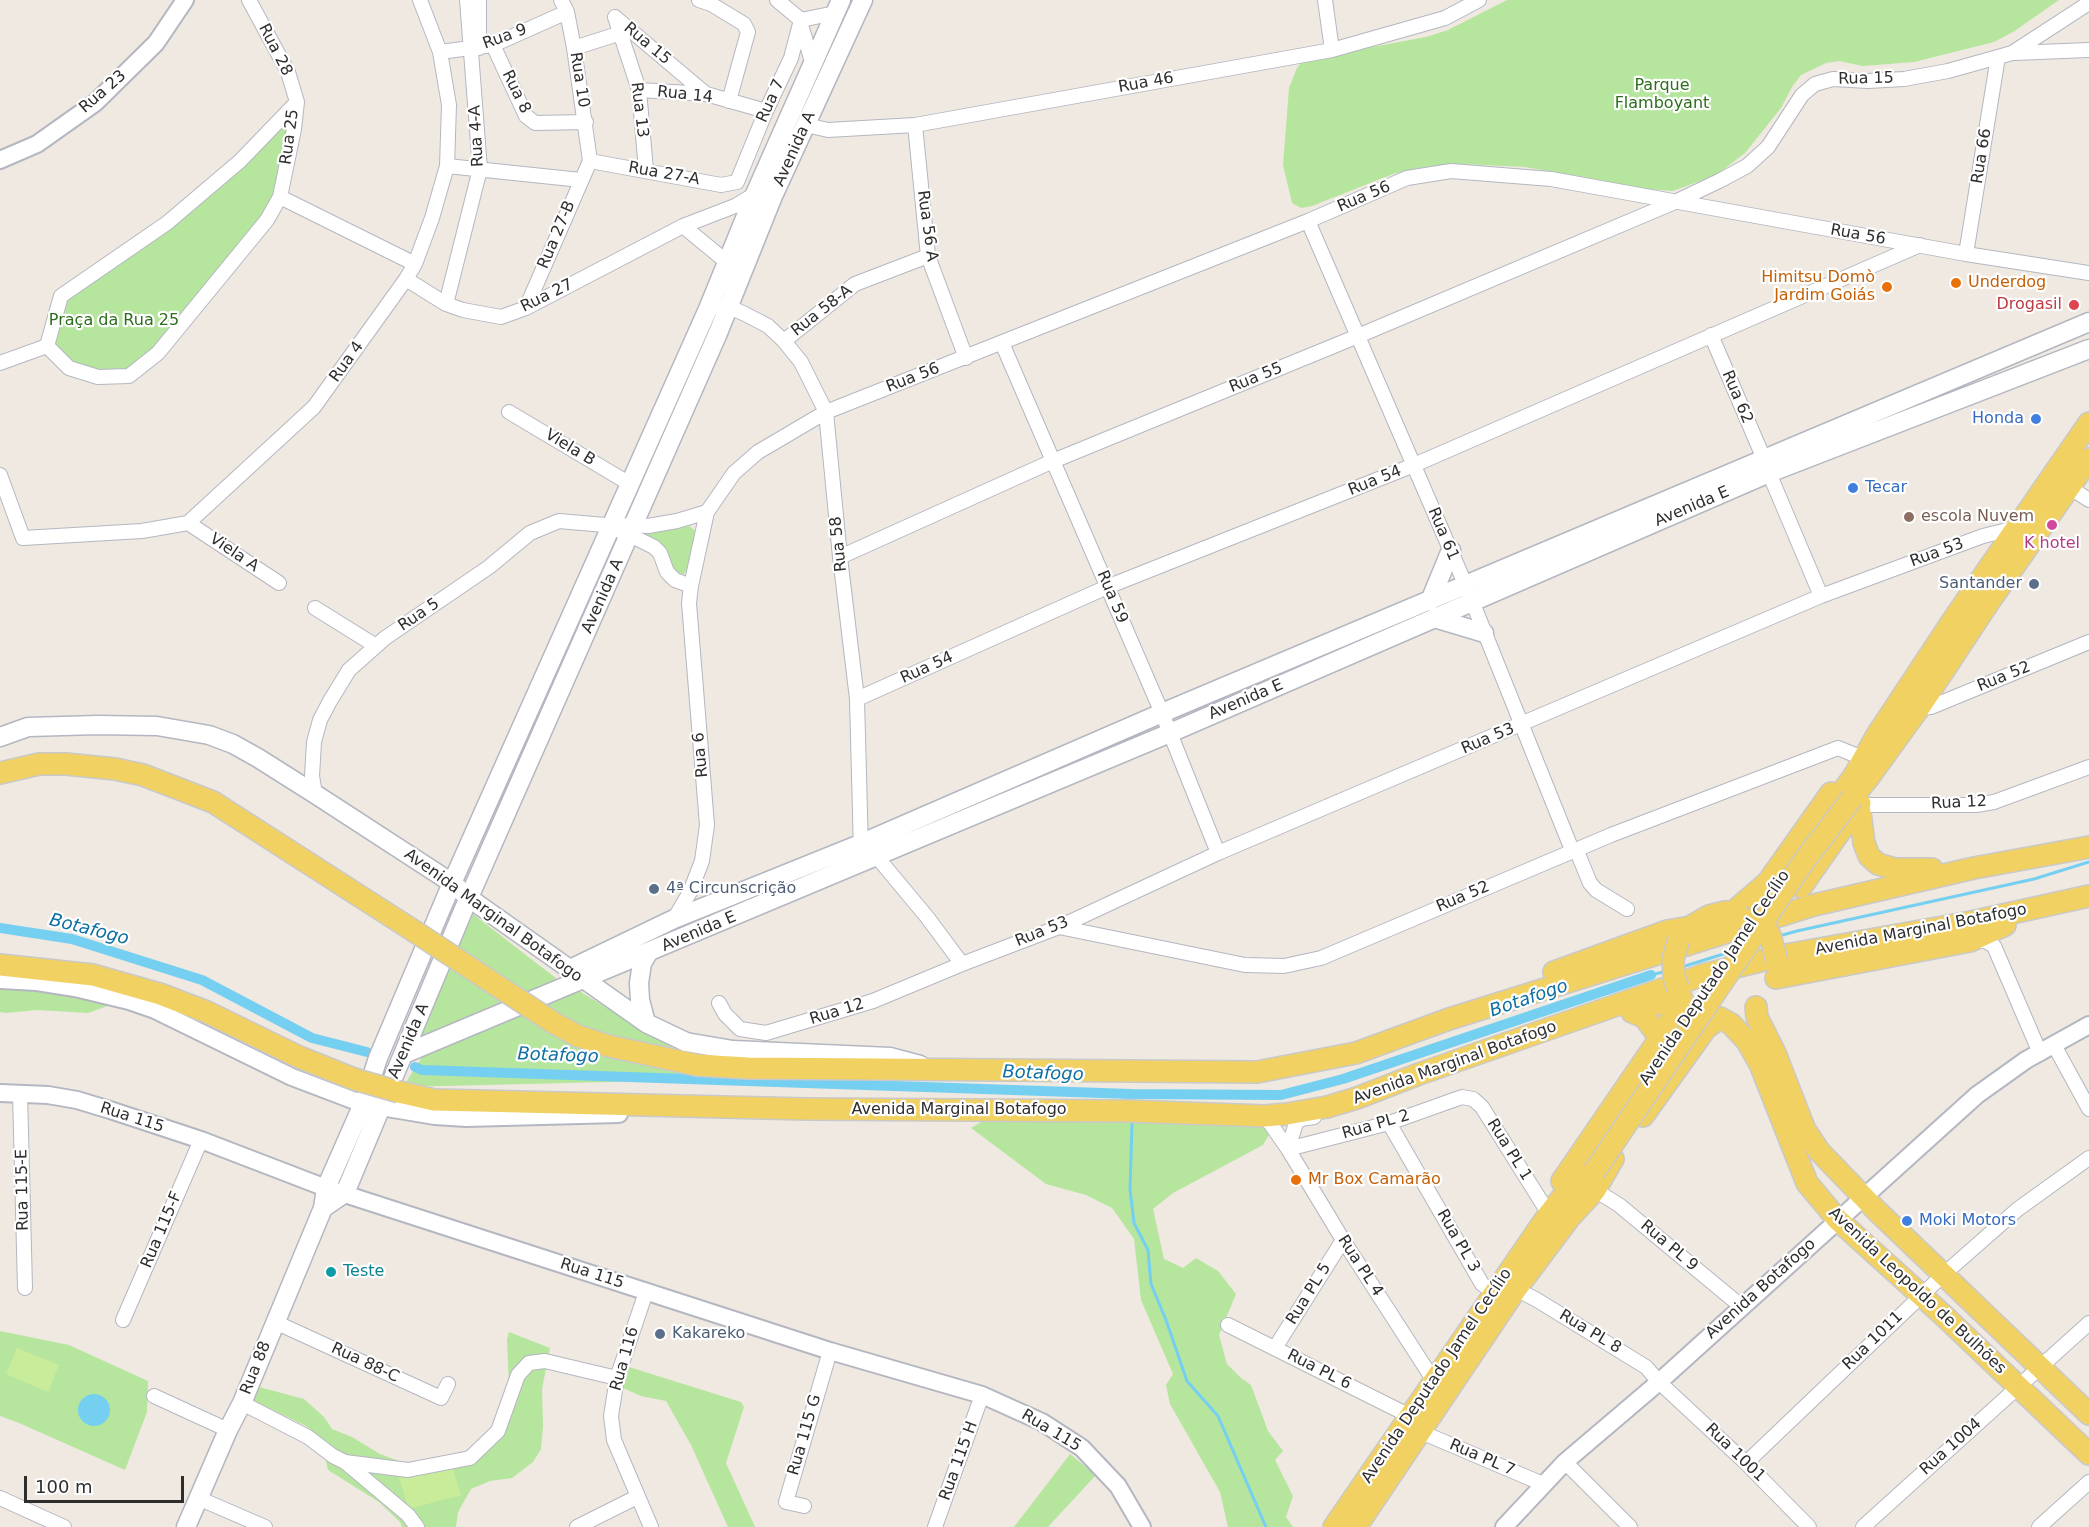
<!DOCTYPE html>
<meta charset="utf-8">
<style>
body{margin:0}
#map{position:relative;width:2089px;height:1527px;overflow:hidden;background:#efe9e1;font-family:"DejaVu Sans",sans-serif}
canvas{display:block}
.scale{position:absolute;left:24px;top:1476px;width:160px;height:27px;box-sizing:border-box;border:3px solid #2e2e2e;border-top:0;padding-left:8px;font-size:18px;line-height:21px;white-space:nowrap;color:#2e2e2e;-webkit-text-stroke:4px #fff;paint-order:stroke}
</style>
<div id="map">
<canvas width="2089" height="1527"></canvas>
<div class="scale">100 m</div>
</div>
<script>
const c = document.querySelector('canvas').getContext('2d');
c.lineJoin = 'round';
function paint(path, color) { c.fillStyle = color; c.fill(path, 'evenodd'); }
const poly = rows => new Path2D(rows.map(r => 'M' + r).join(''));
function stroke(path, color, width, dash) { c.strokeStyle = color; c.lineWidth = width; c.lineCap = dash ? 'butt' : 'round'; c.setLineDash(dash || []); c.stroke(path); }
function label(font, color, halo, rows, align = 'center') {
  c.font = font + ' "DejaVu Sans",sans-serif'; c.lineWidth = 4.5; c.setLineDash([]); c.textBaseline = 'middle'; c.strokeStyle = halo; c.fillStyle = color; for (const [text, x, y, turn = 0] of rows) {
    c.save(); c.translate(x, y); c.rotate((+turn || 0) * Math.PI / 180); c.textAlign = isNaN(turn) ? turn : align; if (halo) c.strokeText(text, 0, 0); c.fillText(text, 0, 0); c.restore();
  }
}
paint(poly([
 [1507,0,2059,0,2013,32,1994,42,1914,62,1863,66,1839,61,1826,63,1801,75,1792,87,1781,108,1745,153,1716,175,1673,191,1646,189,1525,167,1462,164,1424,167,1393,174,1312,206,1301,208,1292,203,1283,165,1289,88,1297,68,1305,57,1340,53,1426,37,1448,30],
 [297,102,294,124,267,220,129,376,69,368,47,346,61,296,240,161],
 [689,526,698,533,689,567,684,574,675,573,671,563,646,540,647,534],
 [469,911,557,979,420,1040],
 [0,988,49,991,113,1004,88,1013,37,1010,6,1013,0,1012],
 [579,991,670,1045,691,1080,403,1087,422,1057],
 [1278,1119,1263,1145,1173,1193,1153,1209,1164,1259,1183,1268,1196,1258,1218,1271,1236,1294,1219,1335,1227,1364,1241,1378,1251,1385,1268,1431,1283,1451,1275,1460,1293,1496,1286,1517,1293,1527,1228,1527,1220,1492,1170,1404,1166,1385,1173,1374,1141,1300,1134,1239,1112,1208,1086,1195,1046,1184,971,1128,983,1121,1255,1124],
 [0,1331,69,1345,148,1381,147,1412,125,1470,19,1423,0,1416],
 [509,1332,550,1348,542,1389,543,1426,541,1449,533,1462,512,1478,490,1481,471,1489,458,1512,456,1527,402,1527,400,1522,379,1502,328,1470,321,1438,306,1426,252,1400,259,1387,304,1399,324,1417,332,1429,352,1437,380,1454,407,1464,477,1450,503,1408,509,1387,507,1339],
 [629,1367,741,1402,744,1407,726,1463,755,1527,728,1527,691,1445,666,1401,641,1396,623,1388],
 [1070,1454,1096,1475,1048,1527,1014,1527]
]), '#b6e59e');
paint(poly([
 [17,1348,59,1365,48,1392,6,1374],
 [450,1460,461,1495,409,1509,398,1475]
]), '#c9ec9a');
paint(poly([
 '78 1410a16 16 0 1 1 32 0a16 16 0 1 1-32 0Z'
]), '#75cff0');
stroke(poly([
 [1779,936,1797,931,2034,879,2089,862],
 [1682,967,1733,951],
 [1651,975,1667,971],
 [1131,1094,1132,1099],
 [1132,1124,1130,1189,1134,1223,1148,1250,1151,1284,1166,1320,1187,1381,1218,1416,1266,1527]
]), '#75cff0', 3);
stroke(poly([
 [0,928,72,939,202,980,312,1038,367,1052],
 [415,1067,422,1070,1131,1094,1281,1095,1343,1079,1651,975]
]), '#75cff0', 10);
const minor = poly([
 [561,0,567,12,574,48,590,161],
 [699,0,711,4,744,24,748,32,729,101],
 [777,0,801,20],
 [1325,0,1332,50],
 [615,17,639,90,646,170],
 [616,18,706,94],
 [801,20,835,13],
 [801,25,813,65],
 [493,45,526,116,535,123,586,122],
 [479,48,479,0],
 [574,48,621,33],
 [440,52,493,45,567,12],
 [2014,53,2089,50],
 [639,90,706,94,766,111],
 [806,125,828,130,915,125,1332,50,1445,18,1479,0],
 [915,125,928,256,966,358],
 [590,161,721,185,737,182,766,111,791,58,801,20],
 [447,166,581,180],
 [280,197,415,264],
 [1308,221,1466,586,1572,850],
 [683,226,728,263],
 [1966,254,1998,57],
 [406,279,446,304,463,310,501,317,526,308,683,226,735,206,755,194],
 [446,304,480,169,467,0],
 [526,308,590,161],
 [719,308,729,307,745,314,768,326,784,341,801,362,826,412,840,557,857,699,861,851],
 [1711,335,1764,459],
 [784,341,855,284,928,256],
 [1002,343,1162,713,1218,853],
 [47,346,69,368,98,377,129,376,158,353,267,220,280,197,294,129,297,102,288,72,249,0],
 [47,346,61,296,167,223,240,161,297,102],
 [0,363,47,346],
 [509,412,630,484],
 [1769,473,1821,596],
 [0,475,23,538,142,531,188,523,314,407,406,279,415,264,432,218,447,166,449,105,440,52,420,0],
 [2063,483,2089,500],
 [188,523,279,583],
 [627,525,648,526,677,521,707,512],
 [840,557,1053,461,1358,336,1675,202,1721,180,1747,166,1768,147,1802,95,1815,84,1833,79,1868,81,1904,79,1948,71,1998,57,2012,53,2089,3],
 [315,608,376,646],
 [857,699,1107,587,1414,465,1920,245],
 [1919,708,1931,707,2089,642],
 [315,794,312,776,314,742,320,720,330,701,349,670,385,638,489,567,530,533,559,521,605,525,630,535,654,547,660,553,667,572,675,580,691,586],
 [1859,805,1976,805,1994,802,2089,767],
 [1576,849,1590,883,1596,890,1627,909],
 [877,857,927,917,962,964],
 [674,919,690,892,702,861,707,825,689,603,691,586,707,512,734,473,758,452,826,412,1308,221,1407,178,1451,171,1551,179,1966,254,2089,273],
 [1059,927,1245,965,1284,966,1321,958,1611,835,1838,748,1855,755],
 [1972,941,1985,941,1994,946,2040,1053],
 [719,1003,725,1014,740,1029,766,1033,873,1001,962,964,1059,927,1218,853,1821,596,1983,536,2019,527],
 [2054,1045,2089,1109],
 [20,1093,25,1288],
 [1265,1116,1288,1149,1343,1240,1434,1381],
 [1389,1123,1482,1284,1495,1293],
 [1288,1149,1389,1123,1462,1097,1473,1099,1482,1107,1549,1214],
 [1288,1149,1296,1123,1301,1119,1314,1117],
 [1595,1190,1619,1205,1742,1307],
 [1516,1289,1537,1300,1646,1367,1659,1382,1746,1463,1809,1527],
 [646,1292,617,1378,611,1416,614,1440,651,1527],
 [123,1320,201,1140],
 [275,1322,441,1398,448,1384],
 [1228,1325,1410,1416],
 [1275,1348,1343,1240],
 [154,1396,228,1430],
 [242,1403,308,1437,333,1456,345,1462,408,1515,417,1527],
 [1421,1432,1543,1484],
 [345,1462,408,1470,470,1458,498,1431,518,1375,529,1363,545,1361,617,1378],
 [1565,1462,1630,1527],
 [1746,1463,1944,1274,2018,1209,2089,1158],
 [0,1498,64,1527],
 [198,1498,265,1527],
 [804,1506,786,1502,830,1351],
 [577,1527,637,1497],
 [935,1527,982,1395],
 [1863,1527,2089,1323],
 [2039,1527,2089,1482]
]);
const tertiary = poly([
 [0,160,37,144,95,103,156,43,185,0],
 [0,980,37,982,75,988,129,1001,155,1010,292,1077,363,1104,435,1116,466,1118,619,1114],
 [0,1093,48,1095,77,1100,110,1110,201,1140,326,1188,830,1351,982,1395,1042,1422,1082,1448,1118,1486,1142,1527],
 [1504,1527,1565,1462,1659,1382,1977,1095,2026,1060,2089,1025]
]);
const secondary = poly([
 [1430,601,1451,550],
 [1434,618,1484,633],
 [0,737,28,727,98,725,157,726,209,735,233,744,258,758,315,794,452,883,469,898,646,1023,686,1042,733,1050,890,1057,920,1065],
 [568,970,674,919,860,844,1162,713,2089,322],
 [646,1023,640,1000,639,983,642,963,648,953],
 [404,1054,1170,733,1769,473,2089,349],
 [323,1208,345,1193,463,911,718,333,773,196,863,0],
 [186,1527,228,1430,242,1403,323,1208,326,1188,363,1104,378,1058,452,883,708,309,755,194,841,0]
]);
const primary = poly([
 [0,773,39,764,66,764,115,769,143,775,213,802,414,931],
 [1853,797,1869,777,1919,708,1989,602,2089,459],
 [1859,805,1864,843,1869,856,1878,864,1895,869,1932,869],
 [1828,811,1854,776,1877,735,1953,620,2089,423],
 [1801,887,1860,803],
 [1732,913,1768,882,1831,793],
 [1680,938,1690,927,1709,916,1725,912,1732,913,1742,918],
 [0,965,93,975,160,994,207,1012,299,1057,354,1079],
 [1554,972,1667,931,1690,927],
 [1776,978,1970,941,2005,925],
 [1650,1006,1667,1001,1682,999],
 [1756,1007,1757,1017,1775,1053,1805,1130,1819,1151,1877,1211,2089,1414],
 [1632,1012,1644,1017,1660,1038],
 [554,1023,578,1036,609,1046,697,1065,748,1068,1257,1072,1356,1053,1449,1019,1814,905,1974,868,2089,847],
 [399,1092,434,1100,478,1101,806,1109,1129,1111,1265,1116,1287,1114,1327,1107,1357,1098,1419,1074,1703,975,1780,956,1971,922,2089,896],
 [1643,1116,1706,1028,1720,1018,1731,1024,1747,1041,1760,1064,1807,1183,1838,1220,1943,1315,2089,1454],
 [1562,1181,1660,1038,1682,999],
 [1334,1527,1549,1214,1583,1171],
 [1356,1527,1516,1289,1570,1217,1595,1190,1613,1159]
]);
stroke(minor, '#b4b7c1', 16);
stroke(tertiary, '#b4b7c1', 20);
stroke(secondary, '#b4b7c1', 21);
stroke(primary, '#c9c9c9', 24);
stroke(minor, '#fff', 14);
stroke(tertiary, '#fff', 16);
stroke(secondary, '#fff', 18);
stroke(primary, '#f2d163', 21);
const primaryBridge = poly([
 [1742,918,1763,926,1770,935,1777,961],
 [414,931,554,1023],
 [1678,988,1674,977,1673,959,1679,939],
 [354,1079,399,1092],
 [1594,1172,1804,861,1853,797]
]);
stroke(primaryBridge, '#c9c9c9', 24, []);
stroke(primaryBridge, '#f2d163', 21);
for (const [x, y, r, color] of [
 [1956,283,6,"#e8710a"],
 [1887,287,6,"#e8710a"],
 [2074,305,6,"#e0444e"],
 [2036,419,6,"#3f7fe0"],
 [1853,488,6,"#3f7fe0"],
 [1909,517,6,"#8d6e63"],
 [2052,525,6,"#d1479c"],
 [2034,584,6,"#5c6f8a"],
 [654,889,6,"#5c6f8a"],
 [1296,1180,6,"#e8710a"],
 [1907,1221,6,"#3f7fe0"],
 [331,1272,6,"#0f9aa8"],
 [660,1334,6,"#5c6f8a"]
]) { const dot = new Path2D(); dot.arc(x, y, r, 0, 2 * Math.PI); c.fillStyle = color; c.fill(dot); stroke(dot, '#fff', 2); }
label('16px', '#2e2e2e', '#fff', [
 ["Rua 9",505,37,-20],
 ["Rua 15",647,44,40],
 ["Rua 28",275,50,63],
 ["Rua 15",1866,79,-1],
 ["Rua 10",579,80,81],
 ["Rua 46",1146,83,-10],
 ["Rua 23",103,92,-41],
 ["Rua 8",516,92,64],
 ["Rua 14",685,95,6],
 ["Rua 7",771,101,-66],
 ["Rua 13",639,110,83],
 ["Rua 4-A",477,136,-93],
 ["Rua 25",290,137,-82],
 ["Avenida A",795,149,-66],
 ["Rua 66",1982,156,-81],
 ["Rua 27-A",664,174,10],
 ["Rua 56",1364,197,-23],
 ["Rua 56 A",927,226,82],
 ["Rua 27-B",557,235,-67],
 ["Rua 56",1858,235,10],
 ["Rua 27",547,296,-26],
 ["Rua 58-A",822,311,-38],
 ["Rua 4",347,362,-54],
 ["Rua 56",913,378,-21],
 ["Rua 55",1256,378,-22],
 ["Rua 62",1737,397,67],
 ["Viela B",570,448,31],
 ["Rua 54",1375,481,-22],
 ["Avenida E",1692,507,-23],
 ["Rua 61",1443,534,67],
 ["Rua 58",839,544,-96],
 ["Viela A",234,553,34],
 ["Rua 53",1937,553,-20],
 ["Avenida A",603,596,-66],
 ["Rua 59",1112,597,67],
 ["Rua 5",419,615,-34],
 ["Rua 54",927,668,-24],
 ["Rua 52",2004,677,-22],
 ["Avenida E",1246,700,-23],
 ["Rua 53",1488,739,-23],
 ["Rua 6",701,755,-95],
 ["Rua 12",1959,803,-3],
 ["Rua 52",1463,897,-23],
 ["Avenida Marginal Botafogo",493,916,36],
 ["Avenida Marginal Botafogo",1921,930,-11],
 ["Avenida E",699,932,-23],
 ["Rua 53",1042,932,-22],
 ["Avenida Deputado Jamel Cecílio",1715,978,-56],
 ["Rua 12",837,1012,-17],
 ["Avenida A",409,1041,-67],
 ["Avenida Marginal Botafogo",1455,1063,-20],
 ["Avenida Marginal Botafogo",959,1110],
 ["Rua 115",132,1118,18],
 ["Rua PL 2",1376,1125,-16],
 ["Rua PL 1",1509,1150,58],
 ["Rua 115-E",23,1190,-91],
 ["Rua 115-F",162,1230,-67],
 ["Rua PL 3",1458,1241,60],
 ["Rua PL 9",1669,1246,40],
 ["Rua PL 4",1360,1266,57],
 ["Rua 115",592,1274,18],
 ["Avenida Botafogo",1761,1289,-42],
 ["Avenida Leopoldo de Bulhões",1917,1291,43],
 ["Rua PL 5",1309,1294,-58],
 ["Rua PL 8",1590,1332,31],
 ["Rua 1011",1873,1341,-44],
 ["Rua 116",625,1359,-74],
 ["Rua 88-C",365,1363,25],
 ["Rua 88",256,1368,-68],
 ["Rua PL 6",1319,1370,27],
 ["Avenida Deputado Jamel Cecílio",1437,1376,-56],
 ["Rua 115",1051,1431,31],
 ["Rua 115 G",805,1435,-74],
 ["Rua 1004",1951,1447,-42],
 ["Rua 1001",1735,1453,44],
 ["Rua PL 7",1482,1458,23],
 ["Rua 115 H",959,1461,-70]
]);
label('16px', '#2c6e1b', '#fff', [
 ["Parque",1662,86],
 ["Flamboyant",1662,104],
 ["Praça da Rua 25",114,321]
]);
label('16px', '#c56008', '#fff', [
 ["Himitsu Domò",1875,278,"right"],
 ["Jardim Goiás",1875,296,"right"],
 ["Underdog",1968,283],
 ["Mr Box Camarão",1308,1180]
], 'left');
label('16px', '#be3a42', '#fff', [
 ["Drogasil",2062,305]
], 'right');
label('16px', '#366cbe', '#fff', [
 ["Honda",2024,419,"right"],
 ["Tecar",1865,488],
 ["Moki Motors",1919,1221]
], 'left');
label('16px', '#785e54', '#fff', [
 ["escola Nuvem",1921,517]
], 'left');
label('16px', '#b23c85', '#fff', [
 ["K hotel",2052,544]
]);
label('16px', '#4e5e75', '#fff', [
 ["Santander",2022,584,"right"],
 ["4ª Circunscrição",666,889],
 ["Kakareko",672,1334]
], 'left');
label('16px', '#0d838f', '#fff', [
 ["Teste",343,1272]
], 'left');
label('italic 18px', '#0d6fa3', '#fff', [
 ["Botafogo",89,930,14],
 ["Botafogo",1529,999,-19],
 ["Botafogo",558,1056,2],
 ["Botafogo",1043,1074,2]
]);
</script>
